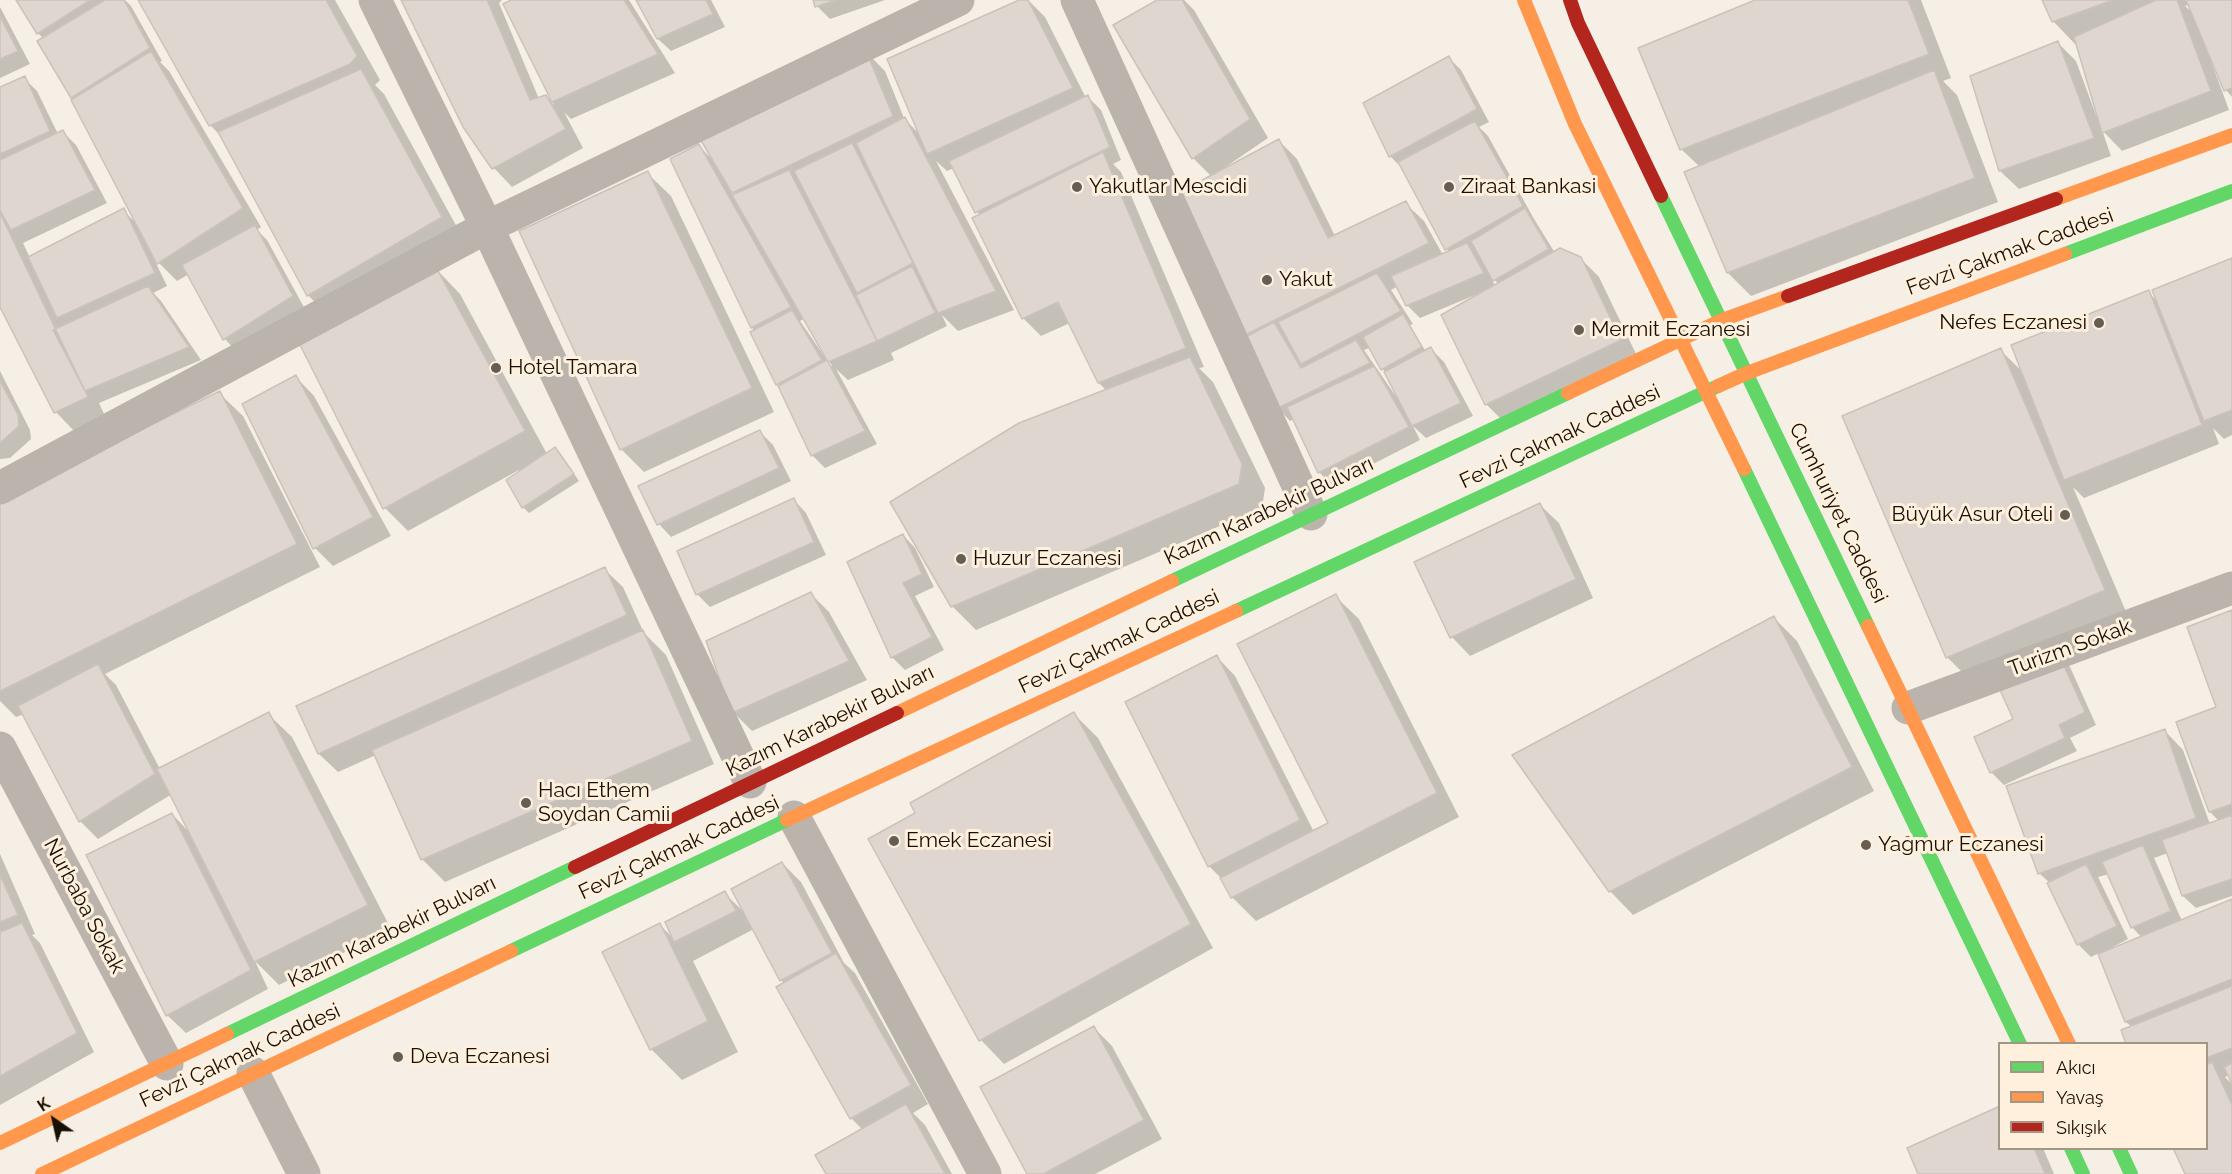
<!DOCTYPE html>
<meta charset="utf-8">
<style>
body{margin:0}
#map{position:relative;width:2232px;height:1174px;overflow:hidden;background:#f6efe5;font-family:Raleway,sans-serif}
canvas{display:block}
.legend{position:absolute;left:1998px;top:1042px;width:210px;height:108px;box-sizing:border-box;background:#fef0dd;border:2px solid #a29687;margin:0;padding:8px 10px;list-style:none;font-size:18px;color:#181005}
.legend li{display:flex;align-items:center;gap:12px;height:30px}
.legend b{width:30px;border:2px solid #a29687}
.north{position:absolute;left:24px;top:1090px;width:60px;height:60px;-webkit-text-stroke:4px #fef0dd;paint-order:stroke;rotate:326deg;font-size:16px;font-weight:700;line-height:24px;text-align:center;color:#181005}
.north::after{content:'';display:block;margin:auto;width:21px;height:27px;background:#181005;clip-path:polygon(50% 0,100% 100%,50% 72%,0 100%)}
</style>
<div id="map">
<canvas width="2232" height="1174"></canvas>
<ul class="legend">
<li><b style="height:8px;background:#63d668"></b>Akıcı</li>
<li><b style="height:8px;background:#ff974d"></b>Yavaş</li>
<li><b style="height:8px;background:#b3261e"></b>Sıkışık</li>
</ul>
<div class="north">K</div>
</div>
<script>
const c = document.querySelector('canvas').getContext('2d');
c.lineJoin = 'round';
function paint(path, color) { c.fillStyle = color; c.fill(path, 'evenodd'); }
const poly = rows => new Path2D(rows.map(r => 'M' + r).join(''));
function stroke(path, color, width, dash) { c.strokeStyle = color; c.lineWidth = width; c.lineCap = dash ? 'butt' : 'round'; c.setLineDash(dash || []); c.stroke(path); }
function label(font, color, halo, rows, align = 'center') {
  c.font = font + ' Raleway,sans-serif'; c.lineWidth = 6; c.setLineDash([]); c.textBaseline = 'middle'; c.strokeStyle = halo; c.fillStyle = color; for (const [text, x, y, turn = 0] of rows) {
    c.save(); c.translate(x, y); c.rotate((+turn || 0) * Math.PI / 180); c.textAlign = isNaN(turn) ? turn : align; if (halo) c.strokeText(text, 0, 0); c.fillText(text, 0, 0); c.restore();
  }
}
paint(poly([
 [18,0,125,0,131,6,162,61,160,62,169,71,261,227,257,230,267,240,305,309,237,352,225,339,189,274,177,281,159,263,154,254,152,255,167,286,153,293,161,301,201,360,99,403,105,416,74,431,56,412,0,303,0,89,24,78,37,91,58,134,63,132,76,145,107,203,23,243,30,258,123,210,137,224,44,39,38,33],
 [140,0,335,0,380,80,375,85,384,94,464,240,331,319,308,295,223,138,210,125],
 [404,0,502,0,499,3,539,99,546,96,554,105,505,5,514,0,629,0,675,73,571,119,564,112,583,148,512,187,494,168],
 [637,0,711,0,725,27,671,51,658,39],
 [814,0,885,0,830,19,817,6],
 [1023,0,1028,0,1045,17,1086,98,1088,97,1101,110,1121,160,1113,164,1121,172,1204,367,1199,368,1213,382,1265,488,1262,508,976,630,952,606,892,503,1107,391,1099,383,1070,323,1041,336,1023,318,980,216,954,168,947,171,936,161,1014,310,958,331,942,315,947,326,891,353,894,360,848,380,836,369,877,444,825,468,812,455,752,327,699,146,713,160,866,52,885,71,904,118,920,135],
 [729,188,737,195,733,196],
 [805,318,832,366,831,366,800,321],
 [1160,0,1184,0,1194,10,1268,138,1224,168,1225,170,1279,141,1297,159,1335,236,1405,203,1424,221,1443,255,1449,252,1404,170,1390,156,1448,57,1461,70,1489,122,1479,127,1488,136,1534,219,1555,253,1580,258,1599,277,1638,358,1504,422,1486,404,1480,293,1420,318,1407,305,1398,286,1391,290,1413,324,1410,325,1426,352,1431,349,1444,362,1473,416,1426,438,1413,426,1420,440,1332,485,1319,472,1294,419,1290,421,1278,408,1246,334,1212,177,1193,158],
 [1491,277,1499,284,1495,286],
 [1371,347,1397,394,1395,395,1364,350],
 [1759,0,1921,0,1951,78,1943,81,1957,95,1998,202,1751,296,1728,273,1700,167,1681,149],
 [2043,0,2232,0,2232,97,2226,90,2213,60,2211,61,2229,110,2122,151,2102,130,2111,156,2019,189,2000,171,1972,77,2058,43,2076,61,2096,115,2098,114,2076,45,2053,21],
 [2190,4,2194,14,2185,6],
 [0,7,30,64,0,78],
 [647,173,671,196,774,412,644,472,621,449],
 [2232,260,2232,435,2224,439,2213,428,2219,444,2084,498,2073,487,2127,614,1971,681,1948,658,1844,417,2000,350,2023,372,2148,292,2159,303],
 [437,270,460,294,547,454,561,455,579,481,529,513,523,507,519,470,408,531,385,508],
 [0,371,30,430,31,439,10,458,0,459],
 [296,377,314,396,391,536,333,566,315,548],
 [219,393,243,416,320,567,105,674,116,685,160,769,268,714,292,737,391,929,279,985,255,961,268,989,186,1033,167,1015,172,814,190,833,172,794,98,839,80,821,24,714,16,717,0,701,0,500],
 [760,432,773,445,791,481,671,537,659,524,640,486],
 [794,500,806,513,826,555,710,607,697,594],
 [1540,505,1559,523,1593,598,1470,656,1452,637,1416,563],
 [903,535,915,548,934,587,915,596,944,650,905,670,892,657],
 [604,569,623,587,644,633,666,655,714,764,445,882,422,859,376,755,338,772,319,754],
 [811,594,829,612,867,680,752,731,733,712],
 [1335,596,1359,619,1459,817,1256,921,1232,897,1223,880,1209,866,1217,657,1235,676,1314,832,1330,824],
 [2232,612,2232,896,2196,908,2183,896,2168,853,2154,858,2182,921,2232,901,2232,1081,2229,1075,2225,1077,2232,1084,2232,1174,2186,1174,2206,1148,2206,1044,2132,1027,2126,1022,2099,953,2091,957,2079,945,2050,883,2039,873,2165,731,2183,750,2210,824,2219,821,2210,812,2218,708],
 [2109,874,2132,927,2142,938,2114,949,2113,947,2128,939,2098,877],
 [1774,618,1797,641,1874,791,1633,915,1610,891],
 [2057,654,2070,667,2096,725,2070,738,2077,751,2004,785,1991,772,2015,720],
 [1074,714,1098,738,1213,948,1004,1064,981,1040,917,813],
 [0,854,35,934,32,935,40,943,94,1052,0,1105],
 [782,863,801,882,844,963,855,973,928,1104,913,1113,925,1125,952,1174,828,1174,863,1130,851,1118,778,987,784,984,754,929,693,961,738,1052,682,1080,651,1049,660,925,674,939,724,893,743,911],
 [1094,1028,1112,1046,1162,1139,1095,1174,1029,1174],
 [2000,1148,2043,1148,2054,1174,1920,1174]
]), '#0003');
const building = poly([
 [16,0,90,0,37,34,16,0],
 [105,0,124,0,150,48,71,98,37,41,105,0],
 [138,0,326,0,357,56,350,64,209,126,138,0],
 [401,0,487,0,530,100,546,95,566,129,492,169,463,127,401,0],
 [511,0,624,0,658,54,552,102,503,4,511,0],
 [636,0,706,0,713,14,657,39,636,0],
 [813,0,836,0,815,7,813,0],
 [1019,0,1028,0,1073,88,927,154,887,59,1019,0],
 [1157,0,1182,0,1250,119,1192,159,1113,25,1157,0],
 [1755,0,1908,0,1929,54,1680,150,1638,48,1755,0],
 [2042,0,2113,0,2052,22,2042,0],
 [2156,0,2177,0,2211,91,2102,133,2074,37,2156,0],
 [2186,0,2232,0,2232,88,2224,91,2186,0],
 [0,16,18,51,0,59,0,16],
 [2058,41,2094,138,1999,171,1970,76,2058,41],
 [151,51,243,208,157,264,71,100,151,51],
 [866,51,893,116,732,193,696,132,866,51],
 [1449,56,1477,109,1389,157,1363,103,1449,56],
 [361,69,442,217,307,296,218,132,361,69],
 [1934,70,1975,178,1727,273,1684,172,1934,70],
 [25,76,50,131,0,154,0,87,25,76],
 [1088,95,1110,147,975,213,949,161,1088,95],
 [905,117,996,291,938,313,856,143,905,117],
 [1475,121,1523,206,1445,250,1398,162,1475,121],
 [63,130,95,190,11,230,0,210,0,160,63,130],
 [1279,139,1328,238,1406,201,1429,243,1245,335,1178,193,1279,139],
 [852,143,913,263,857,293,794,171,852,143],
 [699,144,791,307,751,328,670,159,699,144],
 [1103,152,1186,348,1098,383,1058,302,1022,319,972,218,1103,152],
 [789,170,877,341,828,362,732,195,789,170],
 [648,171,752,388,620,450,519,231,648,171],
 [124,208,155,273,57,318,28,257,124,208],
 [1525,208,1549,249,1493,281,1471,241,1525,208],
 [0,213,88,397,54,413,0,307,0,213],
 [255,225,293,296,223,340,182,265,255,225],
 [1467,243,1484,273,1406,306,1391,276,1467,243],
 [1560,248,1581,257,1621,340,1485,405,1441,315,1560,248],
 [2232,258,2232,410,2204,421,2152,290,2232,258],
 [912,266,935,313,877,341,856,295,912,266],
 [437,269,525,431,383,509,298,341,437,269],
 [1377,273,1401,311,1301,364,1278,322,1377,273],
 [148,286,189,347,85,391,53,330,148,286],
 [2149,290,2202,425,2064,480,2011,345,2149,290],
 [792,310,822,360,776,385,750,332,792,310],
 [1403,314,1422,347,1381,370,1363,337,1403,314],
 [1274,322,1301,368,1356,340,1370,363,1276,409,1242,339,1274,322],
 [1431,347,1461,403,1412,426,1384,372,1431,347],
 [2001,348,2105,590,1946,658,1842,416,2001,348],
 [1190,357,1242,464,1239,484,951,607,890,502,1019,423,1190,357],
 [827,360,865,431,811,456,778,386,827,360],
 [1374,366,1409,427,1318,473,1287,407,1374,366],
 [296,375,373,517,313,549,242,404,296,375],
 [0,381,18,415,19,426,0,443,0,381],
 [220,391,297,544,0,691,0,499,220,391],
 [760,430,779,468,657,525,638,486,760,430],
 [555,447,574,474,522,508,506,480,555,447],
 [794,498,814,542,696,595,677,551,794,498],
 [1540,503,1576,579,1450,638,1414,562,1540,503],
 [903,534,922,574,903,583,932,637,891,658,847,562,903,534],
 [605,567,627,615,318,754,296,706,605,567],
 [811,592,849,661,732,713,706,641,811,592],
 [1336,594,1437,793,1231,898,1220,878,1328,823,1237,644,1336,594],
 [2232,610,2232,804,2209,812,2176,722,2216,707,2187,627,2232,610],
 [1774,616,1852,767,1609,892,1512,755,1774,616],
 [643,630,692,741,421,860,372,750,643,630],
 [2058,653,2085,712,2059,725,2065,738,1990,773,1974,737,2013,719,1996,681,2058,653],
 [1217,655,1300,820,1208,867,1125,702,1217,655],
 [98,664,155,774,79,822,18,706,98,664],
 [269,712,368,905,254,962,157,769,269,712],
 [1074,712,1191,924,979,1041,868,839,915,813,910,803,1074,712],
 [2165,729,2196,818,2038,874,2006,786,2165,729],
 [172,813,251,970,166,1016,86,855,172,813],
 [2232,815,2232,879,2182,896,2162,840,2232,815],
 [2143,845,2171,911,2131,928,2102,862,2143,845],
 [782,862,832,953,780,981,731,889,782,862],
 [2086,864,2117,926,2077,945,2047,883,2086,864],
 [0,875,18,915,0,922,0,875],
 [725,891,736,911,674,942,665,922,725,891],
 [2232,899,2232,979,2125,1022,2098,954,2232,899],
 [22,923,77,1033,0,1076,0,932,22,923],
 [660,923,708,1021,650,1050,602,952,660,923],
 [836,953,911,1085,850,1119,776,987,836,953],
 [2232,986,2232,1048,2206,1058,2206,1044,2126,1044,2121,1030,2232,986],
 [1094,1026,1144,1120,1043,1174,1027,1174,980,1087,1094,1026],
 [2212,1062,2232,1105,2232,1174,2185,1174,2173,1148,2206,1148,2206,1065,2212,1062],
 [2232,1063,2232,1084,2224,1067,2232,1063],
 [906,1104,945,1174,826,1174,815,1155,906,1104],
 [2000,1106,2000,1148,2034,1148,2045,1174,1918,1174,1907,1148,2000,1106]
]);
paint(building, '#e0d6d0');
stroke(building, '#ccc2bc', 1.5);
stroke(poly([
 [375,0,487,227,750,782],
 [1077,0,1311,514],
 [0,488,487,227,958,0],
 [1908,708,2232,588],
 [0,748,167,1064],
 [794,817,985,1174],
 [253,1073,304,1174]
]), '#bab4ad', 33);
stroke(poly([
 [1661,196,1868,626],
 [2065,254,2232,191],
 [1744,469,2020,1044],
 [1172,581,1568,393],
 [1236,611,1718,386],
 [511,951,787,820],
 [227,1034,575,867],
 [2071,1148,2083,1174],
 [2119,1148,2131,1174]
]), '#63d668', 14);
stroke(poly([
 [1524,0,1575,124,1744,469],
 [2056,199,2232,135],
 [1718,386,1747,373,2065,254],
 [1568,393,1722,320,1788,296],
 [1868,626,2069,1044],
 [897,713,1172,581],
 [787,820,1236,611],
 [0,1143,227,1034],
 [42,1174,511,951]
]), '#ff974d', 14);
stroke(poly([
 [1570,0,1578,23,1661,196],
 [1788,296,2056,199],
 [575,867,897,713]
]), '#b3261e', 14);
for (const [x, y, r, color] of [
 [1077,187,6,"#665e53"],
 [1449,187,6,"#665e53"],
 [1267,280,6,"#665e53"],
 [2099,323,6,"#665e53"],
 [1579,330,6,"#665e53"],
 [496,368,6,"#665e53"],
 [2065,515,6,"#665e53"],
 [961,559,6,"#665e53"],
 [526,803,6,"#665e53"],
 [894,841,6,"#665e53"],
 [1866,845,6,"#665e53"],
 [398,1057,6,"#665e53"]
]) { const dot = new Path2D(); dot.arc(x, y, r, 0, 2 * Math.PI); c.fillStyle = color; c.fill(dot); stroke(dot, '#fef0dd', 2); }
label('21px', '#181005', '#fef0dd', [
 ["Yakutlar Mescidi",1089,187],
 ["Ziraat Bankasi",1461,187],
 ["Yakut",1279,280],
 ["Nefes Eczanesi",2087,323,"right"],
 ["Mermit Eczanesi",1591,330],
 ["Hotel Tamara",508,368],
 ["Büyük Asur Oteli",2053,515,"right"],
 ["Huzur Eczanesi",973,559],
 ["Hacı Ethem",538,791],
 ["Soydan Camii",538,815],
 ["Emek Eczanesi",906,841],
 ["Yağmur Eczanesi",1878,845],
 ["Deva Eczanesi",410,1057]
], 'left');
label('21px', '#181005', '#fef0dd', [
 ["Fevzi Çakmak Caddesi",2010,252,-20],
 ["Fevzi Çakmak Caddesi",1560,437,-25],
 ["Kazım Karabekir Bulvarı",1269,511,-25],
 ["Cumhuriyet Caddesi",1838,513,64],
 ["Fevzi Çakmak Caddesi",1119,642,-25],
 ["Turizm Sokak",2070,648,-20],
 ["Kazım Karabekir Bulvarı",830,721,-26],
 ["Fevzi Çakmak Caddesi",679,848,-25],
 ["Nurbaba Sokak",84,906,62],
 ["Kazım Karabekir Bulvarı",392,932,-26],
 ["Fevzi Çakmak Caddesi",240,1056,-25]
]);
</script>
